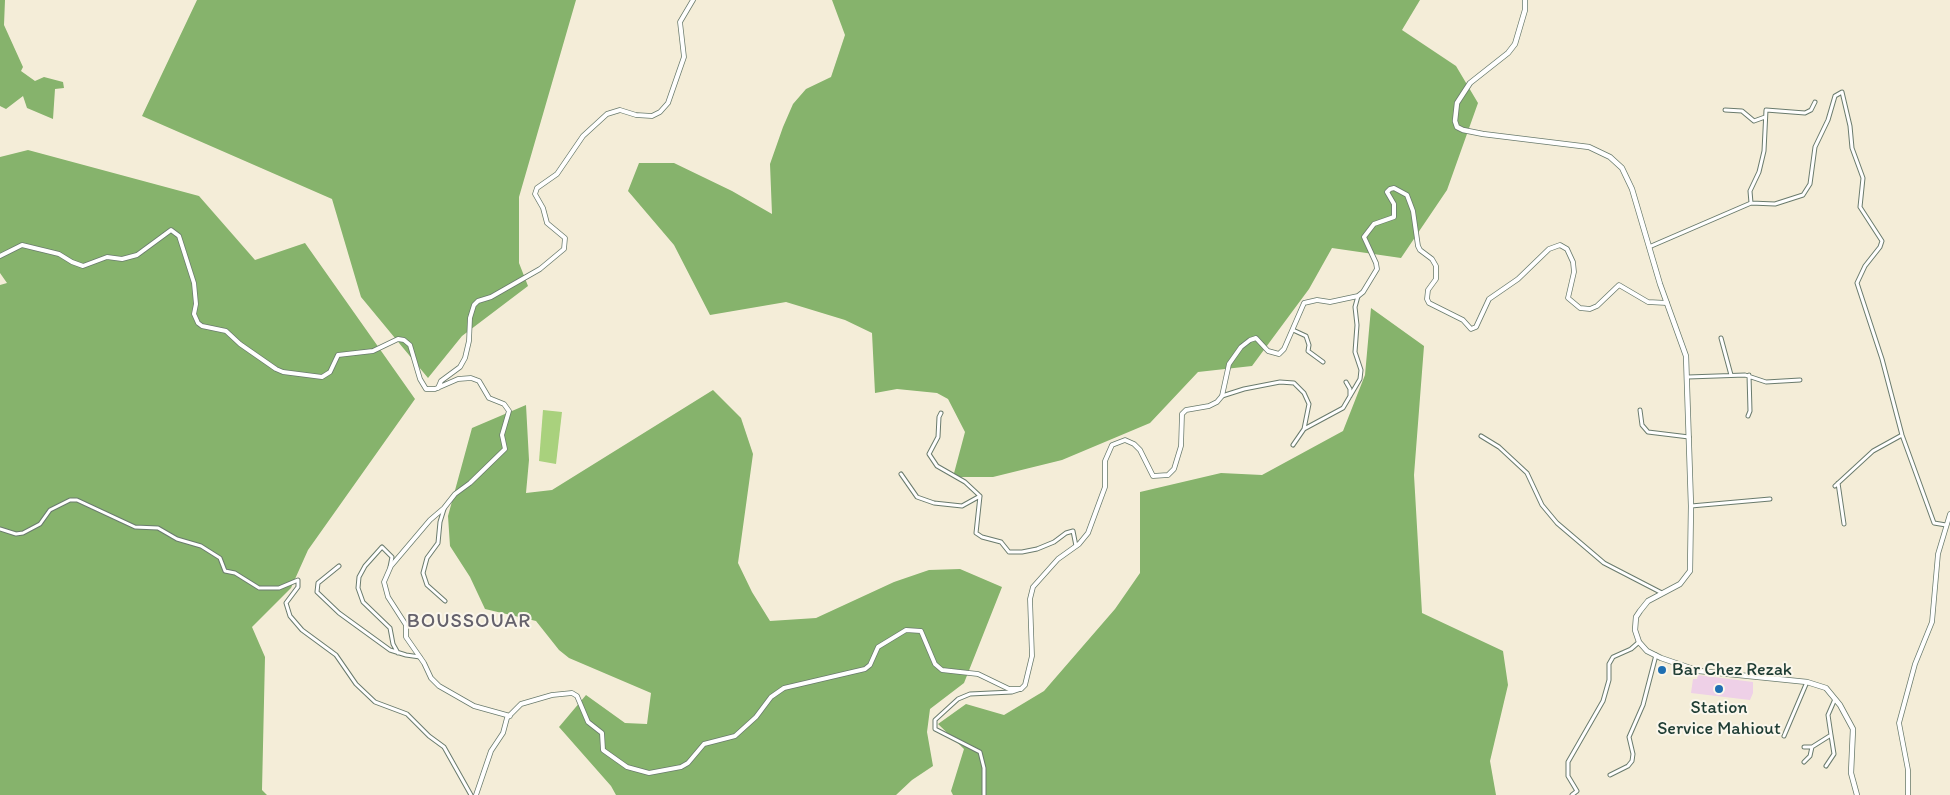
<!DOCTYPE html>
<style>
body{margin:0}
canvas{display:block;background:#f4edd8}
</style>
<canvas width="1950" height="795"></canvas>
<script>
const c = document.querySelector('canvas').getContext('2d');
c.lineJoin = 'round';
function paint(path, color) { c.fillStyle = color; c.fill(path, 'evenodd'); }
const poly = rows => new Path2D(rows.map(r => 'M' + r).join(''));
function stroke(path, color, width, dash) { c.strokeStyle = color; c.lineWidth = width; c.lineCap = dash ? 'butt' : 'round'; c.setLineDash(dash || []); c.stroke(path); }
function label(font, color, halo, rows, align = 'center') {
  c.font = font + ' Itim,sans-serif'; c.lineWidth = 4; c.setLineDash([]); c.textBaseline = 'middle'; c.strokeStyle = halo; c.fillStyle = color; for (const [text, x, y, turn = 0] of rows) {
    c.save(); c.translate(x, y); c.rotate((+turn || 0) * Math.PI / 180); c.textAlign = isNaN(turn) ? turn : align; if (halo) c.strokeText(text, 0, 0); c.fillText(text, 0, 0); c.restore();
  }
}
paint(poly([
 [1698,675,1753,682,1753,693,1750,700,1691,693,1693,679,1697,679]
]), '#eed0e7');
paint(poly([
 [543,410,562,412,556,464,539,461]
]), '#a9d17d');
paint(poly([
 [0,0,5,0,4,25,23,67,21,71,35,81,44,77,63,82,64,88,55,89,53,119,27,108,23,96,6,109,0,106],
 [197,0,576,0,519,197,519,263,528,286,462,336,428,378,361,297,332,199,142,116],
 [832,0,1420,0,1402,30,1456,66,1478,103,1447,190,1401,258,1332,248,1309,289,1252,366,1198,372,1150,423,1062,460,993,477,953,477,965,432,948,399,937,393,897,389,875,393,872,333,845,320,786,302,710,315,674,245,628,191,639,163,674,163,732,191,772,214,770,164,783,127,793,104,806,89,831,77,845,35],
 [28,150,199,196,255,260,305,243,415,399,308,550,291,588,252,627,265,657,262,790,267,795,0,795,0,285,7,283,0,273,0,157],
 [1371,308,1424,346,1414,475,1422,613,1503,651,1508,685,1490,761,1496,795,953,795,951,791,964,749,938,724,966,704,1004,715,1044,691,1115,609,1140,573,1140,492,1221,473,1262,475,1343,431,1365,375],
 [713,390,741,418,753,454,738,563,752,592,770,621,816,618,894,582,929,570,960,569,1002,587,964,683,930,709,927,732,933,766,912,780,896,795,616,795,611,786,559,727,586,695,625,723,647,724,651,693,569,658,559,650,536,621,485,609,470,577,450,546,448,516,472,428,526,405,529,460,526,493,552,490]
]), '#86b36c');
const minor = poly([
 [1725,110,1742,111,1754,121,1765,117],
 [1751,203,1750,191,1759,172,1764,151,1766,110,1805,113,1811,110,1815,102],
 [1649,247,1751,203,1775,204,1803,195,1810,184,1815,147,1828,120,1835,96,1842,92,1850,126,1852,148,1863,178,1860,207,1882,241,1880,247,1865,266,1857,283,1882,359,1902,435,1934,523,1946,525],
 [1293,330,1306,336,1309,345,1308,351,1323,362],
 [1721,338,1731,375],
 [1688,377,1745,375,1766,382,1800,380],
 [1346,382,1350,389,1350,396],
 [1222,396,1244,389,1280,382,1294,383,1304,393,1309,404,1304,429,1293,445],
 [1640,410,1642,425,1648,432,1689,437],
 [941,413,939,417,938,437,929,454,937,466,965,482,980,496,976,533,982,537,1001,542,1009,552,1022,552,1037,549,1054,542,1066,533,1073,531,1076,546],
 [1748,416,1750,411,1749,375],
 [1304,429,1343,408,1360,379,1361,370,1355,352,1357,325,1355,307,1358,296],
 [1481,436,1499,447,1527,473,1542,505,1557,523,1604,563,1662,593],
 [901,474,917,497,934,503,962,506,980,496],
 [1838,483,1844,524],
 [1835,486,1873,451,1902,435],
 [1691,506,1770,499],
 [444,509,440,522,438,543,427,558,423,573,427,585,445,601],
 [0,529,16,534,23,533,40,524,50,510,70,500,77,500,135,527,158,528,177,539,201,546,220,558,225,571,235,573,259,588,279,588,298,580,298,587,286,603,290,616,302,630,336,655,356,684,375,702,407,714,429,736,444,747,471,795],
 [339,566,318,583,317,592,339,613,390,650,406,655,420,657],
 [390,567,392,557,382,547,365,566,359,577,358,588,363,602,390,628,393,644,398,653],
 [1784,736,1807,682],
 [1804,747,1812,747,1831,735,1828,715,1835,699],
 [1804,762,1810,756,1812,747],
 [1826,766,1834,754,1831,735],
 [1610,775,1628,766,1632,761,1633,754,1629,737,1643,705,1656,655],
 [984,795,984,768,980,752,935,729,935,720,958,699,970,694,1012,692,1021,689],
 [1572,795,1577,791,1568,776,1568,762,1603,701,1609,680,1609,664,1613,657,1631,649,1639,642]
]);
const tertiary = poly([
 [0,256,22,245,59,254,72,262,83,266,107,257,122,259,137,255,171,230,179,236,194,283,196,304,194,314,198,323,202,326,226,331,240,344,276,369,283,372,322,377,330,372,338,355,373,351,398,339,404,340,410,345,420,379,426,389,435,389,458,379,471,378,479,381,489,398,504,404,509,411,502,435,505,449,470,483,455,494,444,508,430,520,391,566,384,582,388,597,406,625,406,637,424,663,431,678,439,686,474,706,510,716],
 [438,388,441,381,460,367,465,358,469,341,470,318,474,305,478,301,491,297,540,269,564,249,565,238,547,223,543,208,535,194,537,188,557,174,583,136,607,114,620,110,636,115,652,116,660,112,668,103,684,57,680,22,693,0],
 [476,795,491,751,503,733,507,718,521,704,552,695,572,693,577,696,588,722,602,733,603,750,627,767,649,773,681,767,688,763,704,744,735,736,756,717,771,697,784,688,865,669,870,665,878,647,906,630,921,631,935,664,942,670,978,674,1009,689,1021,689,1025,685,1032,656,1030,599,1033,587,1058,559,1079,544,1088,533,1105,487,1105,461,1112,445,1125,440,1134,444,1140,450,1153,476,1168,475,1174,469,1181,446,1182,414,1186,410,1209,406,1217,402,1222,396,1229,364,1241,347,1250,340,1256,338,1268,351,1279,354,1284,349,1304,303,1317,300,1330,302,1358,296,1363,292,1377,269,1376,263,1364,237,1374,224,1394,217,1394,204,1387,192,1390,189,1394,188,1407,195,1413,211,1418,246,1420,250,1432,259,1436,266,1436,279,1428,290,1427,299,1429,303,1463,320,1471,329,1476,327,1489,299,1518,279,1549,249,1560,245,1567,249,1573,262,1574,272,1568,298,1580,308,1590,309,1597,306,1619,285,1648,302,1667,303],
 [1908,795,1908,770,1899,723,1915,664,1932,622,1938,554,1950,514]
]);
const secondary = poly([
 [1525,0,1525,10,1515,44,1508,53,1470,83,1457,103,1455,121,1457,127,1463,130,1483,134,1589,147,1610,157,1622,168,1632,189,1660,284,1686,356,1691,506,1690,571,1680,584,1648,601,1640,611,1636,617,1635,630,1639,642,1647,651,1661,658,1699,671,1807,682,1826,688,1840,705,1853,729,1851,773,1857,795]
]);
stroke(minor, '#6a7b6d', 5);
stroke(tertiary, '#6a7b6d', 5.5);
stroke(secondary, '#6a7b6d', 6);
stroke(minor, '#fff', 3);
stroke(tertiary, '#fff', 4);
stroke(secondary, '#fff', 4.5);
for (const [x, y, r, color] of [
 [1662,670,5,"#1f6fb2"],
 [1719,689,5,"#1f6fb2"]
]) { const dot = new Path2D(); dot.arc(x, y, r, 0, 2 * Math.PI); c.fillStyle = color; c.fill(dot); stroke(dot, '#fbf7ec', 2); }
label('18px', '#1f3d34', '#fbf7ec', [
 ["Bar Chez Rezak",1672,670],
 ["Station",1719,708,"center"],
 ["Service Mahiout",1719,729,"center"]
], 'left');
c.letterSpacing = '1px';
label('20px', '#65626c', '#fbf7ec', [
 ["BOUSSOUAR",469,622]
]);
c.letterSpacing = '0px';
</script>
